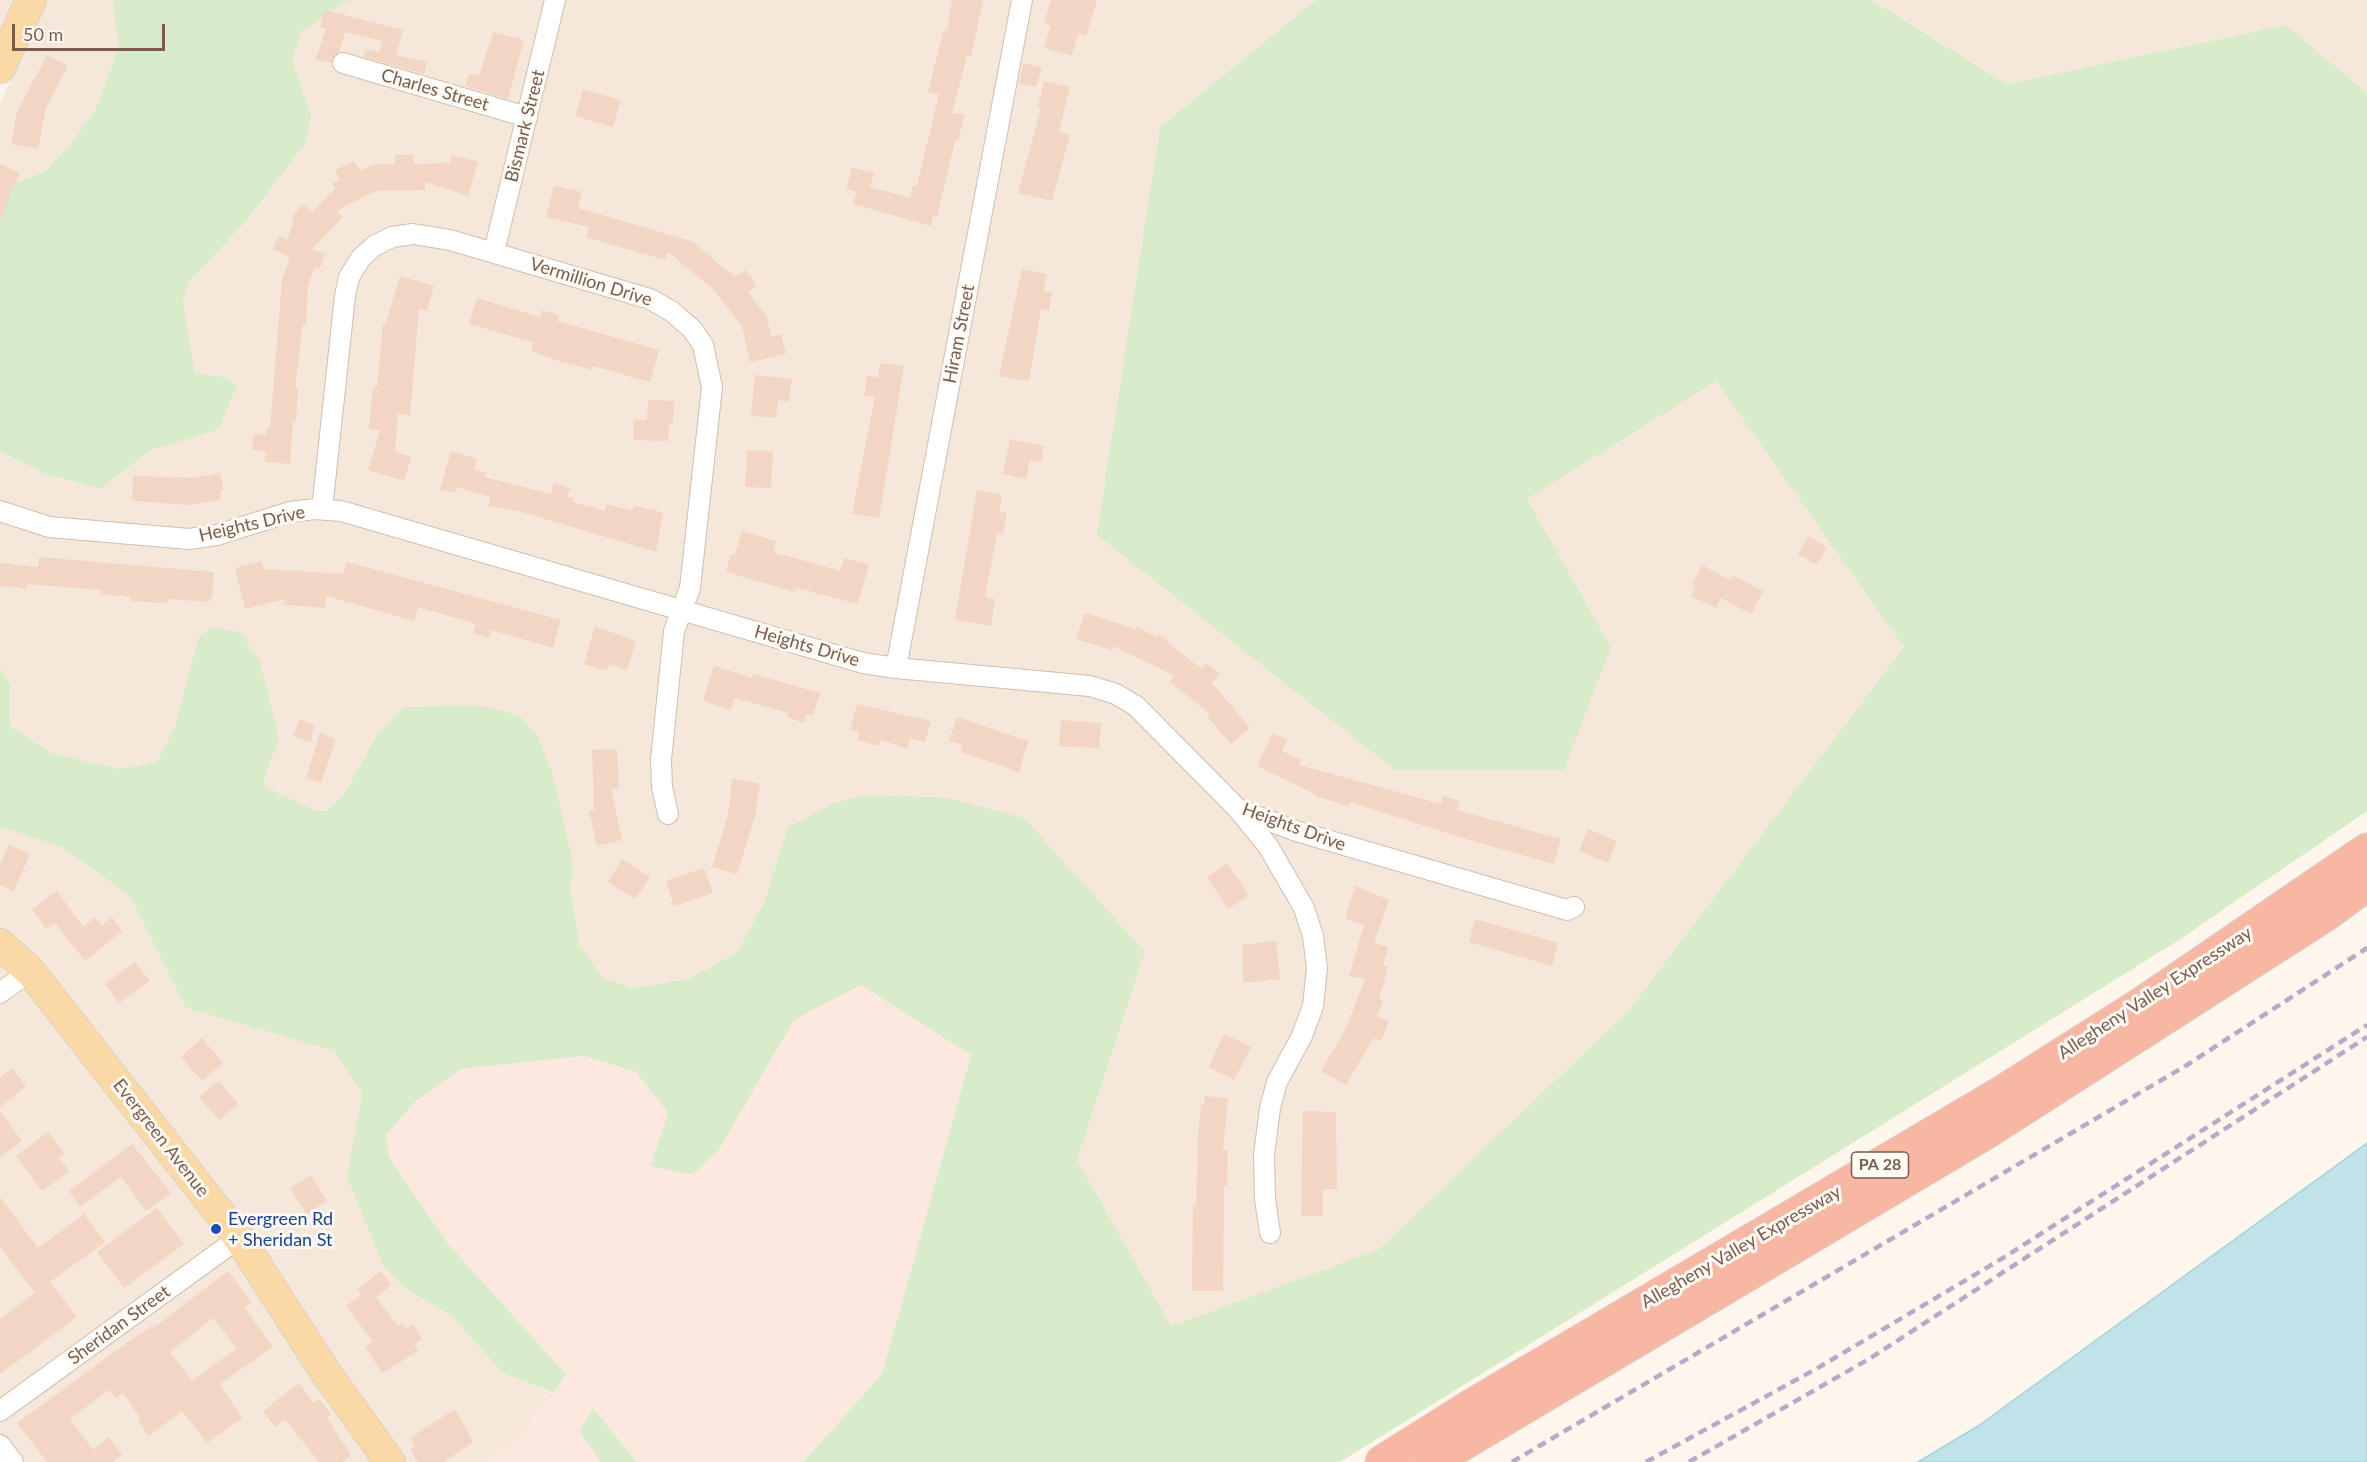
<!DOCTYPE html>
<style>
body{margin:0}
#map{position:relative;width:2367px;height:1462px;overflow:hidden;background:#fdf6ec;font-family:Lato,sans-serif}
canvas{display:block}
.scale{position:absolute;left:12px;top:24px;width:153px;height:27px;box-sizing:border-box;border:3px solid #7a5c4d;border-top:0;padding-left:8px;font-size:18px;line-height:21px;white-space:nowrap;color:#7a5c4d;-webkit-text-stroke:4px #fffaf3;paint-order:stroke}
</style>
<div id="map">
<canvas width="2367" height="1462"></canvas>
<div class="scale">50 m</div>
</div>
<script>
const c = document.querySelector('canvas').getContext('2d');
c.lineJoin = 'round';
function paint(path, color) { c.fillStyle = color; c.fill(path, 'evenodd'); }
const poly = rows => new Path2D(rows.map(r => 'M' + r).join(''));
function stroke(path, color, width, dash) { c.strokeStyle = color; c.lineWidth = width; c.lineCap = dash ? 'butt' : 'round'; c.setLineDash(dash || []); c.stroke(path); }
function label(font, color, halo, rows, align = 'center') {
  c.font = font + ' Lato,sans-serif'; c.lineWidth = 6; c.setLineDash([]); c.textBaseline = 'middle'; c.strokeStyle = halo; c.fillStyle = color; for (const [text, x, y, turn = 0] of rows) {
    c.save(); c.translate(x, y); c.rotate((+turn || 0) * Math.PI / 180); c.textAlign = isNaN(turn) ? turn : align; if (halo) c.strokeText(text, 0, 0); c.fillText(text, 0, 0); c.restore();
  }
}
paint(poly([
 [0,0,17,0,0,38],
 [47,0,112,0,119,47,95,110,70,145,44,171,0,189,0,103],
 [359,0,1316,0,1160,127,1611,647,1527,499,1716,381,1905,647,1629,1010,1378,1251,1170,1326,1077,1160,1145,952,788,827,764,903,737,952,689,979,632,988,603,978,579,944,571,889,573,862,377,735,343,796,326,811,317,811,267,789,264,779,279,739,199,637,174,729,157,762,118,769,51,753,9,725,10,685,0,667,0,452,43,473,100,489,151,450,218,430,225,377,195,373,183,301,189,282,248,221,305,144,311,117,293,60,301,32,347,1],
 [1871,0,2367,0,2367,93,2286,25,2007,84],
 [0,827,62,847,130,896,186,1008,334,1051,362,1093,347,1177,403,1287,450,1315,503,1373,554,1394,523,1432,489,1462,0,1462]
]), '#f5e8da');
paint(poly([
 [861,984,971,1055,882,1374,803,1462,637,1462,593,1408,579,1431,601,1462,489,1462,523,1432,554,1393,566,1374,449,1245,389,1158,386,1136,415,1102,461,1069,583,1056,636,1072,668,1113,719,1150,794,1020]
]), '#fde8e0');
paint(poly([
 [112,0,359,0,347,1,301,32,293,60,311,117,305,144,247,221,189,282,183,301,195,373,225,377,237,386,218,430,151,450,100,489,43,473,0,452,0,189,45,171,70,145,95,110,119,47],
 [1316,0,1871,0,2007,84,2286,25,2367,93,2367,811,2179,940,1340,1462,803,1462,882,1374,971,1055,861,985,794,1020,719,1150,692,1175,651,1166,668,1113,636,1072,583,1056,461,1069,415,1102,386,1135,389,1158,449,1245,566,1374,554,1393,503,1373,450,1315,403,1287,383,1264,347,1177,362,1093,334,1051,186,1008,130,896,62,847,0,827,0,667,10,685,10,726,51,753,119,769,157,762,174,729,199,636,212,627,240,632,260,662,279,739,264,779,267,788,317,811,326,811,343,796,377,735,404,707,479,705,520,716,537,736,552,772,573,862,571,889,579,944,603,978,632,988,689,979,737,952,764,903,788,827,834,803,866,795,948,798,1024,818,1145,952,1077,1160,1171,1326,1378,1250,1629,1010,1904,647,1716,381,1527,499,1611,647,1564,770,1395,770,1097,535,1160,127],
 [593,1408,637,1462,601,1462,579,1431]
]), '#d8ecc9');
const water = poly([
 [2367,1143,2367,1462,1918,1462,1978,1426,2367,1143]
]);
paint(water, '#bfe3e8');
stroke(water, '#a5d3da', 1.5);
paint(poly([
 [952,0,983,0,971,57,967,56,952,113,964,115,958,142,955,141,937,217,933,216,931,226,853,204,856,192,846,189,852,167,874,173,870,187,910,198,913,185,917,186,939,94,928,92,944,29,947,30],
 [1051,0,1097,0,1086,36,1078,34,1072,56,1044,48,1051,25,1044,23],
 [324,10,403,30,396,55,427,62,424,74,364,57,365,49,379,52,382,41,345,32,339,52,331,63,316,59,326,28,320,27],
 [493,32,524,40,508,99,465,86,469,74,479,76],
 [47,55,68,66,46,108,38,149,11,144,17,112],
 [1024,63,1042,68,1036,87,1019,83],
 [1044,81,1070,87,1059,132,1070,135,1052,201,1018,193,1041,108,1038,107],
 [583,89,621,100,613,127,575,116],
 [395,155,413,155,414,164,450,163,452,155,478,162,468,196,425,182,425,190,375,191,336,211,343,217,312,249,325,254,320,268,315,267,308,285,306,325,303,324,295,388,298,388,296,421,293,421,290,464,265,462,266,451,252,450,254,434,266,435,267,428,270,429,282,280,290,258,273,249,278,236,287,240,294,220,291,217,303,204,312,212,335,188,333,183,340,180,335,170,354,161,360,171,374,164,395,164],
 [0,164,20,173,0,220],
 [554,186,582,192,578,208,691,241,735,277,745,270,757,286,748,292,767,317,771,337,781,334,786,354,750,362,742,326,713,289,668,252,666,260,623,248,586,237,589,227,546,217],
 [1022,269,1047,274,1043,291,1052,293,1049,311,1041,309,1029,381,999,376],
 [400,276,434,286,427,311,419,309,410,415,398,414,395,452,411,457,404,481,368,470,380,430,369,429,373,387,377,387,383,323,386,323],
 [477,298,540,317,542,310,559,315,557,321,659,350,650,382,593,366,592,370,559,361,531,351,533,342,469,324],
 [880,363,904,366,879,518,852,514,875,397,864,396,867,376,878,377],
 [755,375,792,379,789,402,778,400,776,418,751,416],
 [648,400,674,401,673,423,669,423,668,441,633,440,634,419,647,420],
 [1010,439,1044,446,1041,462,1030,460,1026,479,1003,474],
 [747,450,773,452,771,488,745,487],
 [451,451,477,459,474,469,486,473,484,477,551,494,554,483,570,488,567,497,574,499,573,502,605,511,607,504,632,511,634,505,663,513,656,552,522,512,488,506,490,497,457,487,455,493,440,489],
 [220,473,224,490,221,490,220,500,188,505,132,501,133,476,189,478],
 [977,490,1002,495,999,512,1007,513,1003,534,997,533,985,597,995,599,991,626,955,620],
 [742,531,776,541,773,552,840,571,844,558,869,565,858,604,796,588,795,592,726,572,731,554,735,555],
 [1809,536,1827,548,1816,565,1798,554],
 [39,557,214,572,212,596,209,602,168,599,168,603,131,601,131,597,101,594,101,590,27,584,27,589,0,586,0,563,38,567],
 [261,561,264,569,343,574,347,562,561,620,553,648,491,630,489,638,473,633,476,624,418,607,414,621,326,596,325,608,284,605,285,599,245,609,235,568],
 [1702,565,1730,580,1733,575,1763,591,1751,614,1721,598,1716,608,1691,596,1696,586,1692,584],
 [1085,613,1136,629,1137,627,1157,637,1158,634,1201,669,1206,663,1220,674,1212,683,1250,728,1231,744,1207,716,1210,714,1170,682,1175,676,1113,646,1112,650,1076,639],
 [595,626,636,641,627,670,609,664,607,671,584,664],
 [714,666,752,678,753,674,820,693,813,715,807,714,804,723,787,717,788,713,735,698,731,710,703,701],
 [857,704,931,721,925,742,910,738,907,748,880,740,878,746,857,740,860,732,850,730],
 [957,717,1028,741,1019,772,961,752,963,745,949,741],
 [300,719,314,725,311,742,293,736],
 [1061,720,1101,723,1099,748,1059,746],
 [320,733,336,739,321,783,306,778],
 [1272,734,1287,739,1282,751,1301,760,1299,765,1441,804,1443,796,1460,801,1457,810,1561,839,1554,864,1459,837,1351,802,1349,806,1314,796,1315,794,1257,766],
 [617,749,619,788,611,789,622,840,597,846,589,811,594,810,592,750],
 [732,778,760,784,755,816,737,874,712,867,728,815],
 [1588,829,1617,841,1608,863,1579,851],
 [9,845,30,854,14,891,0,885,0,865],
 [622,859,650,877,635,899,608,882],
 [1227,863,1249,895,1228,909,1207,877],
 [704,868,713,893,674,906,666,881],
 [1355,886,1389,900,1374,943,1388,947,1383,965,1388,967,1379,999,1383,1001,1377,1016,1389,1021,1381,1041,1373,1038,1346,1085,1321,1071,1346,1028,1365,979,1349,976,1364,925,1345,919],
 [57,891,83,927,95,917,102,926,112,917,122,931,85,961,55,923,46,929,32,909],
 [1475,919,1558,943,1552,966,1469,942],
 [1276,941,1280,979,1243,983,1242,945],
 [135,962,150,981,119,1003,105,984],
 [1224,1034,1251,1047,1234,1080,1209,1067],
 [202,1038,223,1063,202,1081,181,1057],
 [12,1068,26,1086,0,1107,0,1078],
 [219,1081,238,1104,219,1120,199,1097],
 [1205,1096,1228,1098,1223,1150,1228,1150,1227,1186,1224,1186,1223,1291,1192,1291,1193,1205,1196,1205,1198,1137,1201,1104,1204,1105],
 [0,1111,22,1141,0,1157],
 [1303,1111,1336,1112,1337,1189,1323,1189,1323,1216,1301,1216],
 [48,1132,65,1154,59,1158,69,1171,42,1191,16,1156],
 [132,1144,171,1193,146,1211,121,1177,80,1207,69,1191],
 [311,1175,327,1201,306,1214,290,1188],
 [0,1197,38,1248,84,1214,105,1242,50,1282,77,1317,0,1374,0,1319,35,1293,0,1247],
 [157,1208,184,1244,124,1288,97,1252],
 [228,1271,251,1302,244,1307,273,1347,220,1384,242,1418,207,1443,182,1411,149,1436,138,1421,141,1419,123,1393,116,1399,109,1390,70,1419,93,1450,109,1437,122,1455,113,1462,47,1462,17,1423,135,1337,152,1326,153,1328],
 [213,1318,237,1348,192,1381,170,1352],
 [381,1271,391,1285,376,1297,398,1326,403,1323,406,1329,413,1324,422,1339,414,1344,418,1351,382,1373,365,1346,373,1342,346,1306,361,1295,357,1289],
 [299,1383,314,1403,319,1399,331,1414,327,1418,351,1455,342,1462,319,1462,285,1419,275,1427,263,1411],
 [455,1409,473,1442,444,1462,418,1462,410,1450,415,1446,410,1438]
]), '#f3d5c3');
const street = poly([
 [343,63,527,117],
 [494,252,555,0],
 [322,509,345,296,349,277,361,258,374,246,392,237,413,234,450,240,650,299,671,311,692,329,703,345,712,387,690,588,674,631,661,760,662,787,668,814],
 [0,511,49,527,189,539,217,535,290,512,315,509,341,511,863,663,896,668,1090,686,1116,694,1136,706,1238,809,1296,831,1567,910,1574,907],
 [896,668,1022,0],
 [1238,809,1268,846,1304,908,1313,936,1317,968,1313,1006,1302,1036,1277,1082,1270,1108,1264,1155,1265,1199,1270,1233],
 [0,993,30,971],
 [0,1411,239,1238],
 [0,1445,13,1462]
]);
const primary = poly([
 [0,68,31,0],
 [0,944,30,971,239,1238,326,1373,390,1462]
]);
const highway = poly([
 [1382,1462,1476,1403,2001,1093,2143,1003,2367,850],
 [1432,1462,1985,1133,2328,913,2367,884]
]);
stroke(street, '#d1beb0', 22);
stroke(primary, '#dad1cd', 32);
stroke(highway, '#dad1cd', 35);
stroke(street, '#fff', 20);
stroke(primary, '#fbd9a5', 30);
stroke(highway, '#f7b7a3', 33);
stroke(poly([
 [1512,1462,2187,1065,2367,948],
 [1646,1462,1816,1369,2003,1258,2367,1025],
 [1689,1462,1869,1359,2367,1037]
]), '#b9a8c9', 4.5, [9, 6]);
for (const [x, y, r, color] of [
 [216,1229,6,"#1a4fb4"]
]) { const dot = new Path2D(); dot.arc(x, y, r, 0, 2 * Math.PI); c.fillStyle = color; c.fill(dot); stroke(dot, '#fffaf3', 2); }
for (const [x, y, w] of [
 [1880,1165,57]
]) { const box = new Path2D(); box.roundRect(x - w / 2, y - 13, w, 26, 4.5); c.fillStyle = '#fffaf3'; c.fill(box); stroke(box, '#7a5c4d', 1.5); }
label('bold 16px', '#7a5c4d', null, [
 ["PA 28",1880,1165]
]);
label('18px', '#7a5c4d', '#fffaf3', [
 ["Charles Street",435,90,16],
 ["Bismark Street",525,126,-76],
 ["Vermillion Drive",591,282,17],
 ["Hiram Street",959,334,-79],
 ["Heights Drive",252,524,-13],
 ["Heights Drive",807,646,16],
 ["Heights Drive",1294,827,20],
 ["Allegheny Valley Expressway",2155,993,-33],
 ["Evergreen Avenue",161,1138,52],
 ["Allegheny Valley Expressway",1741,1247,-30],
 ["Sheridan Street",119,1325,-36]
]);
label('18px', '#164399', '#fffaf3', [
 ["Evergreen Rd",228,1219],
 ["+ Sheridan St",228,1240]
], 'left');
</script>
